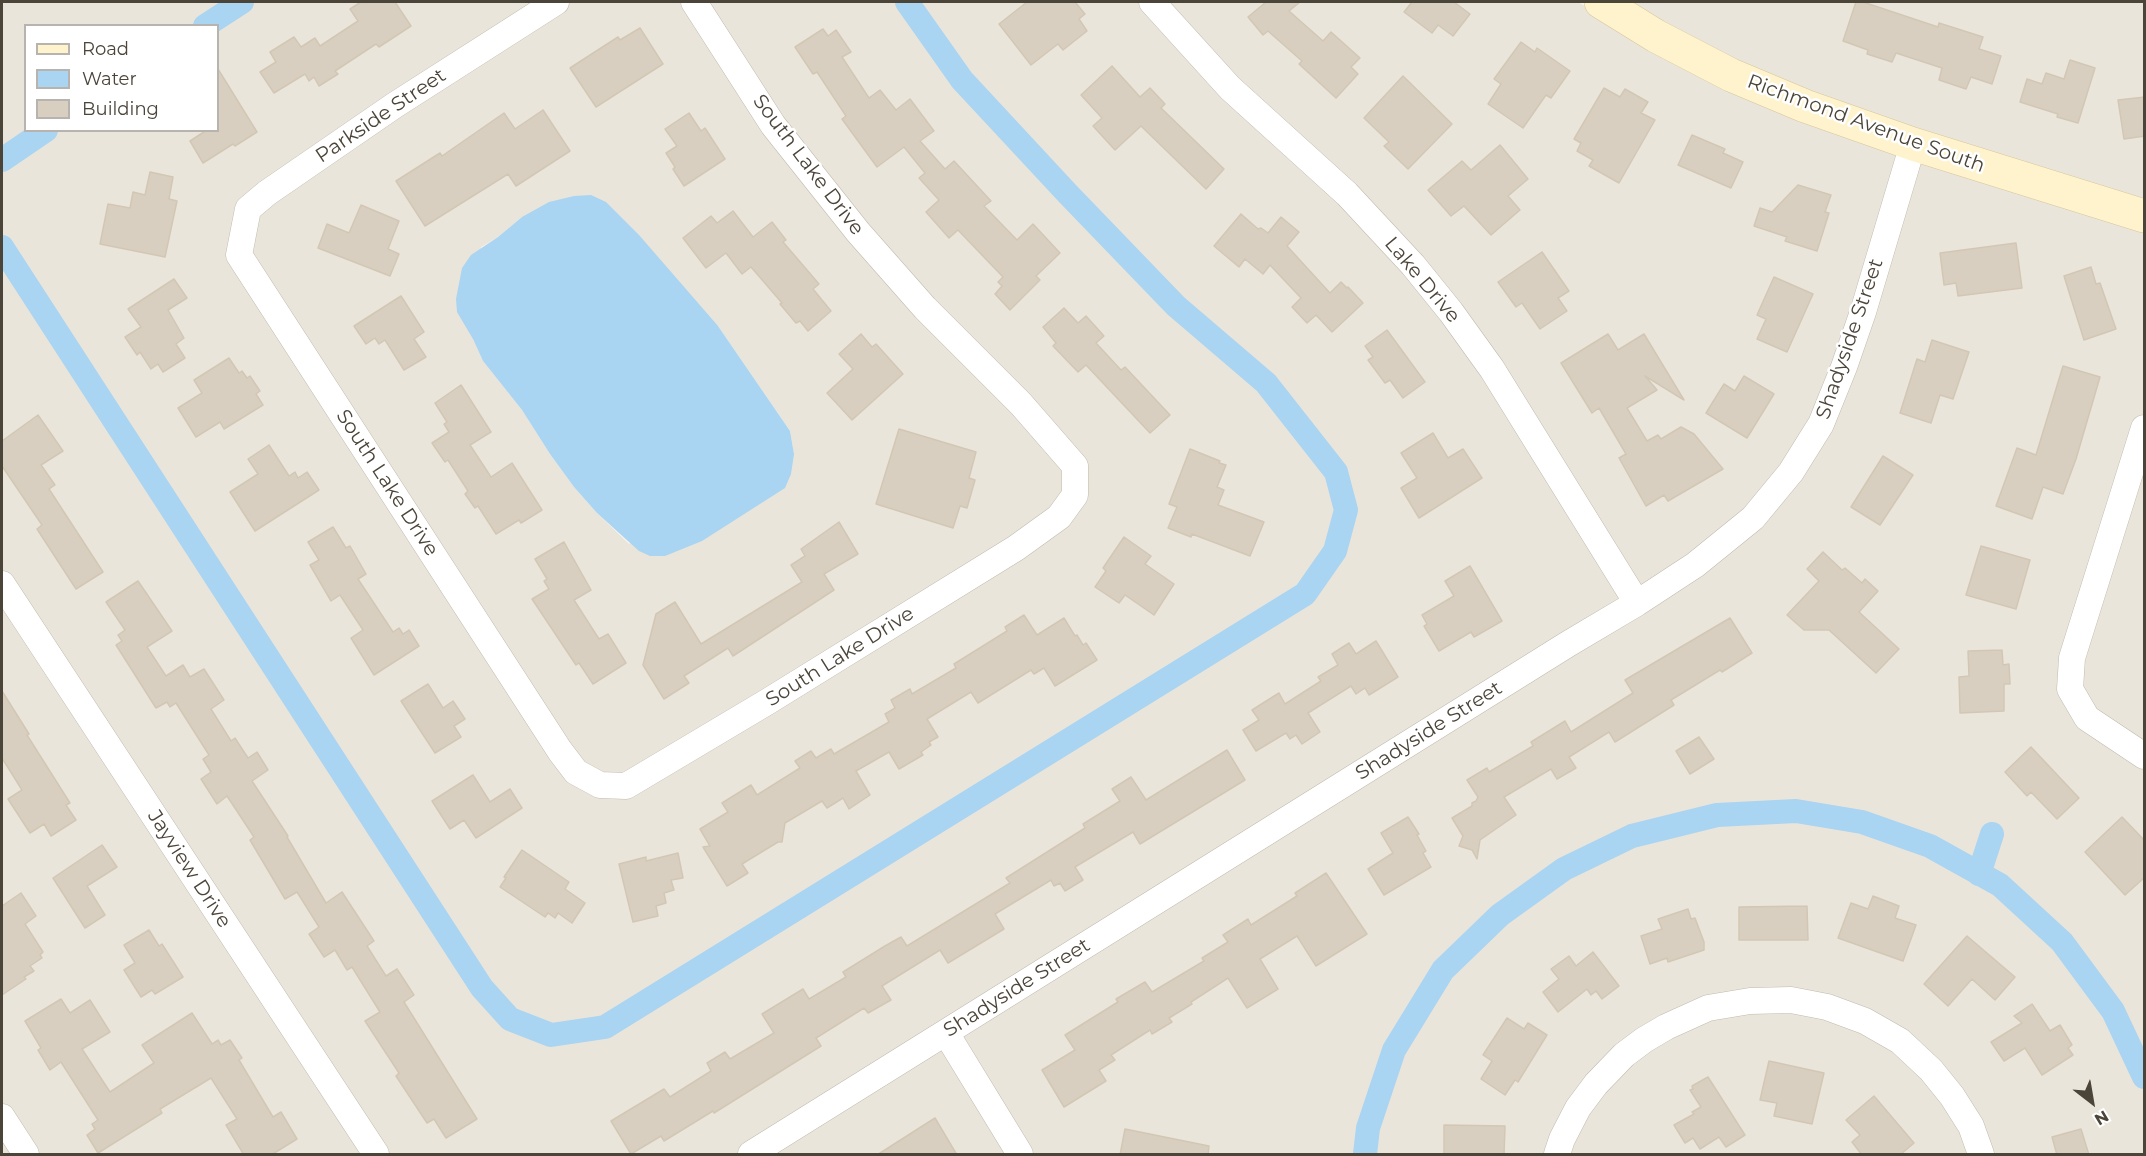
<!DOCTYPE html>
<style>
body{margin:0}
#map{position:relative;width:2146px;height:1156px;overflow:hidden;background:#f6f3ec;font-family:Montserrat,sans-serif}
canvas{display:block}
.frame{position:absolute;inset:0;border:3px solid #4b4439;pointer-events:none}
.legend{position:absolute;left:24px;top:24px;width:195px;height:108px;box-sizing:border-box;background:#fff;border:2px solid #b7b4b0;margin:0;padding:8px 10px;list-style:none;font-size:18px;color:#4b4439}
.legend li{display:flex;align-items:center;gap:12px;height:30px}
.legend b{width:30px;border:2px solid #b7b4b0}
.north{position:absolute;left:2062px;top:1072px;width:60px;height:60px;-webkit-text-stroke:4px #fff;paint-order:stroke;rotate:149deg;font-size:16px;font-weight:700;line-height:24px;text-align:center;color:#4b4439}
.north::after{content:'';display:block;margin:auto;width:21px;height:27px;background:#4b4439;clip-path:polygon(50% 0,100% 100%,50% 72%,0 100%)}
</style>
<div id="map">
<canvas width="2146" height="1156"></canvas>
<div class="frame"></div>
<ul class="legend">
<li><b style="height:8px;background:#fff3cd"></b>Road</li>
<li><b style="height:16px;background:#a9d4f2"></b>Water</li>
<li><b style="height:16px;background:#d8cfc1"></b>Building</li>
</ul>
<div class="north">N</div>
</div>
<script>
const c = document.querySelector('canvas').getContext('2d');
c.lineJoin = 'round';
function paint(path, color) { c.fillStyle = color; c.fill(path, 'evenodd'); }
const poly = rows => new Path2D(rows.map(r => 'M' + r).join(''));
function stroke(path, color, width, dash) { c.strokeStyle = color; c.lineWidth = width; c.lineCap = dash ? 'butt' : 'round'; c.setLineDash(dash || []); c.stroke(path); }
function label(font, color, halo, rows, align = 'center') {
  c.font = font + ' Montserrat,sans-serif'; c.lineWidth = 5; c.setLineDash([]); c.textBaseline = 'middle'; c.strokeStyle = halo; c.fillStyle = color; for (const [text, x, y, turn = 0] of rows) {
    c.save(); c.translate(x, y); c.rotate((+turn || 0) * Math.PI / 180); c.textAlign = isNaN(turn) ? turn : align; if (halo) c.strokeText(text, 0, 0); c.fillText(text, 0, 0); c.restore();
  }
}
paint(poly([
 [2,2,1578,2,1651,47,2144,229,2144,1154,2,1154],
 [26,26,218,26,218,130,26,130],
 [522,217,718,326,790,431,794,454,629,544,597,513,574,487,550,454,522,410,483,361,473,339,481,247,498,237],
 [1624,2,2144,2,2144,203,1916,131,1735,63]
]), '#eae5da');
paint(poly([
 [591,195,606,202,639,235,718,326,790,431,794,454,791,474,785,488,702,541,665,556,650,556,639,551,597,513,574,487,550,454,522,410,483,361,473,339,457,312,456,299,462,268,471,255,498,237,522,217,549,202,574,196]
]), '#a9d4f2');
stroke(poly([
 [205,26,242,2],
 [2,160,46,130],
 [2,247,482,988,510,1019,551,1035,605,1027,1305,594,1335,551,1346,510,1336,472,1266,383,1176,306,1068,194,962,80,907,2],
 [1979,874,1992,834],
 [1365,1154,1368,1128,1394,1050,1443,970,1500,915,1564,869,1632,836,1717,815,1796,811,1862,822,1930,846,2000,885,2062,942,2113,1011,2144,1077]
]), '#a9d4f2', 24);
const building = poly([
 [361,2,395,2,411,26,379,47,376,44,335,71,338,74,319,86,314,77,309,81,305,74,274,93,260,72,276,62,270,52,294,37,301,47,315,38,320,46,358,21,350,9,361,2],
 [1027,2,1075,2,1085,14,1079,19,1087,31,1063,50,1058,44,1031,65,999,24,1027,2],
 [1266,2,1300,2,1289,11,1323,41,1331,32,1360,58,1351,67,1358,74,1336,98,1299,64,1302,61,1268,31,1263,35,1248,17,1266,2],
 [1412,2,1454,2,1470,14,1453,36,1438,25,1432,33,1404,12,1412,2],
 [1856,2,1863,2,1938,27,1939,23,1983,37,1979,49,2001,56,1992,84,1971,77,1966,89,1939,80,1942,68,1896,53,1892,62,1867,54,1868,50,1843,41,1856,2],
 [640,28,663,64,596,107,570,68,618,37,620,40,640,28],
 [823,29,828,36,836,30,851,52,842,57,869,98,880,90,896,110,910,99,934,131,920,141,945,169,954,161,991,201,984,206,1017,240,1033,224,1060,253,1036,276,1040,280,1010,310,995,294,1002,286,998,282,1003,277,958,230,949,238,926,212,939,200,919,178,925,173,904,147,877,167,842,119,846,116,817,72,813,74,795,47,823,29],
 [1521,42,1535,52,1537,48,1570,71,1551,98,1546,95,1523,128,1488,104,1501,84,1494,79,1521,42],
 [2070,60,2095,68,2078,123,2057,117,2058,114,2020,102,2027,79,2042,84,2046,73,2064,79,2070,60],
 [1112,66,1140,97,1150,88,1165,104,1161,108,1224,169,1206,189,1141,126,1115,150,1093,126,1102,118,1081,95,1112,66],
 [218,69,257,132,235,146,233,144,203,163,190,141,207,130,218,130,218,69],
 [1403,76,1452,124,1408,169,1384,146,1389,142,1364,118,1403,76],
 [1604,88,1620,97,1625,89,1648,102,1641,113,1655,120,1619,183,1589,166,1593,160,1577,151,1581,143,1574,139,1604,88],
 [2145,97,2145,136,2124,139,2118,100,2145,97],
 [543,110,570,151,516,186,508,174,425,226,396,181,440,153,442,156,504,113,515,129,543,110],
 [689,113,701,131,705,128,725,159,684,186,673,169,675,167,666,153,677,146,665,129,689,113],
 [1692,135,1725,149,1723,153,1743,162,1731,188,1678,165,1692,135],
 [1500,145,1528,179,1508,196,1520,210,1491,235,1464,206,1451,216,1428,190,1462,161,1471,170,1500,145],
 [150,172,173,177,169,199,177,201,165,257,100,244,108,204,130,208,133,192,145,195,150,172],
 [1798,185,1831,195,1825,212,1829,213,1817,251,1785,241,1787,237,1754,226,1760,208,1772,212,1798,185],
 [361,205,399,221,388,249,399,254,390,276,318,248,327,224,349,233,361,205],
 [733,211,753,237,772,222,786,240,783,242,819,284,813,289,831,311,808,331,800,321,796,323,780,304,782,303,751,267,742,274,726,253,706,268,683,238,711,216,717,223,733,211],
 [1241,214,1258,229,1261,228,1268,233,1281,217,1299,232,1287,246,1330,293,1341,282,1347,288,1348,287,1363,303,1332,332,1316,315,1307,323,1292,307,1301,298,1270,265,1263,274,1245,259,1239,267,1214,246,1241,214],
 [2016,243,2022,288,1958,296,1956,283,1944,285,1940,253,2016,243],
 [1542,252,1569,291,1558,298,1567,311,1540,329,1522,303,1516,307,1498,282,1542,252],
 [2091,267,2096,284,2100,283,2116,329,2084,340,2064,276,2091,267],
 [1774,277,1813,294,1787,352,1757,339,1766,319,1757,315,1774,277],
 [174,279,187,298,168,310,184,338,176,344,185,358,163,372,158,364,151,369,140,352,137,355,125,337,141,327,128,309,174,279],
 [401,296,424,332,414,339,426,357,404,370,385,340,379,344,375,338,366,344,354,326,401,296],
 [1064,308,1078,323,1086,316,1104,336,1096,343,1121,370,1125,367,1170,415,1150,433,1086,365,1078,372,1053,346,1056,343,1043,327,1064,308],
 [1387,330,1425,382,1403,398,1390,380,1385,383,1368,360,1373,357,1365,346,1387,330],
 [861,334,872,347,876,344,903,374,852,420,827,393,853,369,839,354,861,334],
 [1608,334,1618,350,1644,334,1684,400,1645,376,1657,390,1627,408,1647,441,1658,435,1661,439,1681,427,1694,434,1723,469,1668,501,1664,495,1646,506,1619,458,1626,454,1599,408,1592,413,1561,363,1608,334],
 [1932,340,1969,352,1953,399,1940,395,1931,423,1900,413,1917,359,1925,362,1932,340],
 [229,358,239,373,242,371,247,378,250,376,260,391,256,394,263,405,224,429,220,422,196,437,178,408,202,393,194,380,229,358],
 [2063,366,2100,377,2076,459,2063,494,2043,487,2032,519,1996,506,2017,448,2036,455,2063,366],
 [1744,376,1774,394,1747,438,1706,413,1724,384,1735,391,1744,376],
 [461,385,491,432,470,445,491,477,512,463,542,510,521,523,519,520,496,534,478,506,475,508,465,494,468,491,448,460,445,462,432,443,449,432,444,424,447,422,435,403,461,385],
 [38,415,63,451,41,465,55,485,49,489,103,572,76,589,37,529,42,525,2,466,2,441,38,415],
 [899,429,976,452,969,478,975,480,967,508,960,506,953,528,876,504,899,429],
 [1433,433,1448,458,1463,449,1482,478,1419,518,1401,488,1417,478,1401,453,1433,433],
 [269,445,289,476,295,472,298,478,307,472,319,490,255,531,230,492,258,474,248,459,269,445],
 [1190,449,1220,461,1219,463,1226,465,1217,487,1224,490,1218,505,1264,522,1250,556,1192,534,1191,537,1168,528,1177,507,1169,504,1190,449],
 [1883,456,1913,475,1880,525,1851,507,1883,456],
 [839,522,858,554,824,574,834,590,733,656,728,648,684,676,689,683,664,699,643,665,656,614,675,602,701,644,802,582,791,565,805,556,801,549,839,522],
 [333,527,346,548,350,546,366,574,358,579,393,632,399,628,403,634,409,630,419,646,374,675,351,638,363,630,340,595,331,601,310,565,319,560,308,542,333,527],
 [1124,537,1151,556,1145,564,1174,584,1154,615,1125,595,1119,603,1095,587,1106,571,1103,568,1124,537],
 [564,542,591,590,574,600,599,639,608,634,626,663,593,684,579,663,576,665,532,599,549,589,544,581,547,579,535,559,564,542],
 [1981,546,2030,560,2016,609,1966,595,1981,546],
 [1823,552,1842,570,1845,568,1862,583,1865,579,1878,591,1859,612,1899,649,1876,673,1829,630,1804,630,1787,615,1819,581,1807,569,1823,552],
 [1470,566,1502,621,1474,637,1471,632,1439,651,1424,626,1427,624,1422,615,1454,596,1445,581,1470,566],
 [138,581,172,631,147,647,166,676,183,665,190,677,204,669,224,700,211,709,231,741,235,738,248,758,257,752,268,770,252,781,288,836,287,837,326,903,342,892,374,941,367,946,386,976,397,969,414,995,404,1002,477,1119,446,1138,434,1119,427,1123,396,1076,399,1073,365,1021,380,1012,352,967,347,970,335,950,324,957,309,934,319,927,297,892,285,899,250,840,254,837,227,796,217,804,201,779,211,772,203,759,209,755,176,703,170,707,167,702,156,708,116,645,122,641,118,635,125,630,106,602,138,581],
 [1024,615,1037,635,1064,618,1075,636,1077,635,1083,645,1086,643,1097,660,1055,686,1044,668,1034,674,1031,670,978,703,971,692,927,719,938,737,929,742,931,745,921,752,923,755,899,769,889,752,856,771,870,795,849,809,843,798,827,808,822,801,785,823,782,842,778,842,742,864,748,873,727,886,703,847,710,846,700,829,728,812,722,803,751,785,757,795,800,768,795,761,811,751,816,758,831,749,834,754,889,722,885,714,895,708,891,700,910,689,912,694,956,668,954,664,1007,631,1005,627,1024,615],
 [1730,618,1752,653,1722,672,1720,670,1671,700,1674,705,1615,742,1609,732,1569,757,1576,768,1557,779,1551,769,1504,797,1516,815,1480,840,1477,859,1472,850,1459,846,1463,836,1452,818,1472,806,1472,803,1476,801,1478,797,1467,780,1487,768,1489,772,1533,746,1531,742,1565,721,1571,732,1633,693,1625,680,1730,618],
 [1376,641,1398,677,1369,695,1365,688,1356,694,1351,686,1308,713,1320,732,1302,744,1296,735,1290,739,1286,733,1256,751,1243,730,1259,720,1252,710,1279,693,1285,704,1321,681,1318,677,1338,665,1332,654,1349,643,1356,654,1376,641],
 [2002,650,2003,665,2009,664,2010,684,2004,684,2004,711,1960,713,1959,677,1969,676,1968,651,2002,650],
 [428,684,443,708,453,701,465,719,454,726,461,737,435,753,401,701,428,684],
 [2,691,29,734,27,735,70,803,66,805,76,820,51,836,44,824,30,833,8,799,22,790,2,758,2,691],
 [1699,737,1714,759,1690,774,1676,751,1699,737],
 [2031,747,2079,798,2057,819,2031,792,2027,796,2005,772,2031,747],
 [1227,750,1245,780,1140,844,1133,832,1075,867,1083,880,1065,891,1060,883,1054,886,1051,880,995,914,1004,929,948,963,940,950,882,986,891,1000,868,1013,864,1008,816,1038,821,1046,714,1113,713,1111,664,1141,661,1136,631,1154,611,1121,664,1089,670,1097,711,1071,707,1063,725,1052,730,1059,774,1033,762,1014,803,989,809,999,846,977,843,972,885,946,901,937,907,946,1010,883,1006,878,1085,828,1083,824,1120,801,1112,789,1131,777,1146,800,1227,750],
 [473,775,490,802,510,789,522,808,476,838,464,820,450,829,432,801,473,775],
 [1408,817,1419,834,1417,835,1426,851,1423,853,1431,867,1384,895,1368,869,1393,853,1381,833,1408,817],
 [2122,817,2145,841,2145,877,2125,895,2085,852,2122,817],
 [102,845,117,867,87,886,105,915,85,928,53,878,102,845],
 [522,850,569,882,565,889,585,903,572,923,558,913,555,918,548,913,545,917,500,887,506,878,504,877,522,850],
 [678,853,683,878,671,880,674,890,664,893,666,903,656,906,658,916,633,922,619,864,646,857,646,861,678,853],
 [1326,873,1367,934,1316,966,1297,936,1260,959,1278,989,1247,1008,1228,978,1191,1002,1192,1004,1169,1018,1172,1022,1152,1034,1150,1030,1111,1055,1115,1060,1099,1070,1106,1081,1064,1107,1042,1070,1075,1050,1065,1035,1118,1002,1116,999,1145,982,1152,992,1204,961,1202,958,1228,942,1223,935,1248,919,1251,925,1297,896,1295,893,1326,873],
 [21,893,36,916,25,924,43,952,40,955,42,958,30,966,34,971,24,977,26,979,2,995,2,906,21,893],
 [1873,896,1899,906,1895,918,1916,925,1903,961,1838,938,1851,903,1868,909,1873,896],
 [1807,906,1808,940,1739,940,1739,907,1807,906],
 [1688,909,1691,919,1695,918,1704,942,1704,950,1668,962,1667,958,1650,964,1641,936,1662,929,1658,919,1688,909],
 [149,930,159,946,162,944,183,977,155,994,152,990,141,997,124,970,135,963,124,945,149,930],
 [1967,936,2015,977,1995,1000,1972,979,1948,1006,1924,984,1967,936],
 [1593,952,1619,986,1602,999,1596,991,1591,995,1587,989,1558,1012,1543,992,1559,979,1551,969,1569,956,1576,966,1593,952],
 [61,999,70,1013,90,1000,110,1032,82,1049,110,1092,154,1063,142,1045,192,1013,212,1044,218,1040,221,1045,230,1040,242,1058,239,1060,273,1117,281,1112,297,1139,271,1155,244,1155,226,1125,237,1119,211,1078,160,1109,162,1113,98,1153,87,1135,95,1129,92,1124,98,1120,61,1062,50,1070,38,1050,41,1048,25,1021,61,999],
 [2032,1004,2050,1031,2060,1025,2072,1045,2068,1048,2073,1055,2042,1075,2025,1048,2004,1061,1991,1042,2022,1023,2014,1016,2032,1004],
 [1507,1018,1524,1029,1528,1023,1547,1035,1518,1082,1515,1080,1505,1095,1481,1079,1492,1061,1483,1055,1507,1018],
 [1769,1061,1824,1073,1812,1124,1774,1116,1777,1103,1760,1100,1769,1061],
 [1708,1077,1745,1135,1726,1147,1719,1137,1700,1149,1693,1138,1685,1143,1674,1125,1694,1114,1692,1112,1701,1107,1690,1090,1693,1089,1692,1086,1708,1077],
 [1874,1096,1914,1143,1900,1155,1862,1155,1852,1142,1860,1135,1846,1120,1874,1096],
 [935,1118,957,1155,877,1155,935,1118],
 [1444,1125,1505,1126,1504,1155,1444,1155,1444,1125],
 [1125,1129,1209,1146,1208,1155,1120,1155,1125,1129],
 [2081,1129,2089,1155,2057,1155,2052,1137,2081,1129]
]);
paint(building, '#d8cfc1');
stroke(building, '#d3c7b4', 1.5);
const street = poly([
 [556,2,395,105,267,193,248,209,239,255,560,751,576,772,600,785,626,786,767,702,1016,548,1059,517,1075,495,1075,466,1021,404,925,308,858,232,773,125,694,2],
 [1152,2,1230,88,1347,194,1413,265,1451,312,1492,369,1637,603],
 [2144,428,2072,658,2070,689,2087,718,2144,756],
 [2,584,376,1154],
 [946,1033,1020,1154],
 [2,1117,26,1154],
 [751,1154,1568,644,1637,603,1695,565,1753,518,1791,472,1821,424,1844,367,1863,312,1913,144],
 [1557,1154,1562,1139,1578,1108,1596,1084,1624,1055,1644,1040,1666,1027,1708,1008,1750,1001,1791,1000,1827,1007,1865,1021,1900,1041,1931,1070,1952,1096,1971,1126,1981,1154]
]);
const secondary = poly([
 [1601,2,1656,36,1731,75,1805,106,1913,144,2144,216]
]);
stroke(street, '#c2bbae', 27);
stroke(secondary, '#d6c79b', 34);
stroke(street, '#fff', 26);
stroke(secondary, '#fff3cd', 33);
label('20px', '#4b4439', '#fff', [
 ["Parkside Street",381,116,-34],
 ["Richmond Avenue South",1866,124,20],
 ["South Lake Drive",808,165,53],
 ["Lake Drive",1422,280,50],
 ["Shadyside Street",1850,339,-71],
 ["South Lake Drive",387,483,57],
 ["South Lake Drive",840,657,-32],
 ["Shadyside Street",1429,731,-32],
 ["Jayview Drive",189,869,57],
 ["Shadyside Street",1017,988,-32]
]);
</script>
